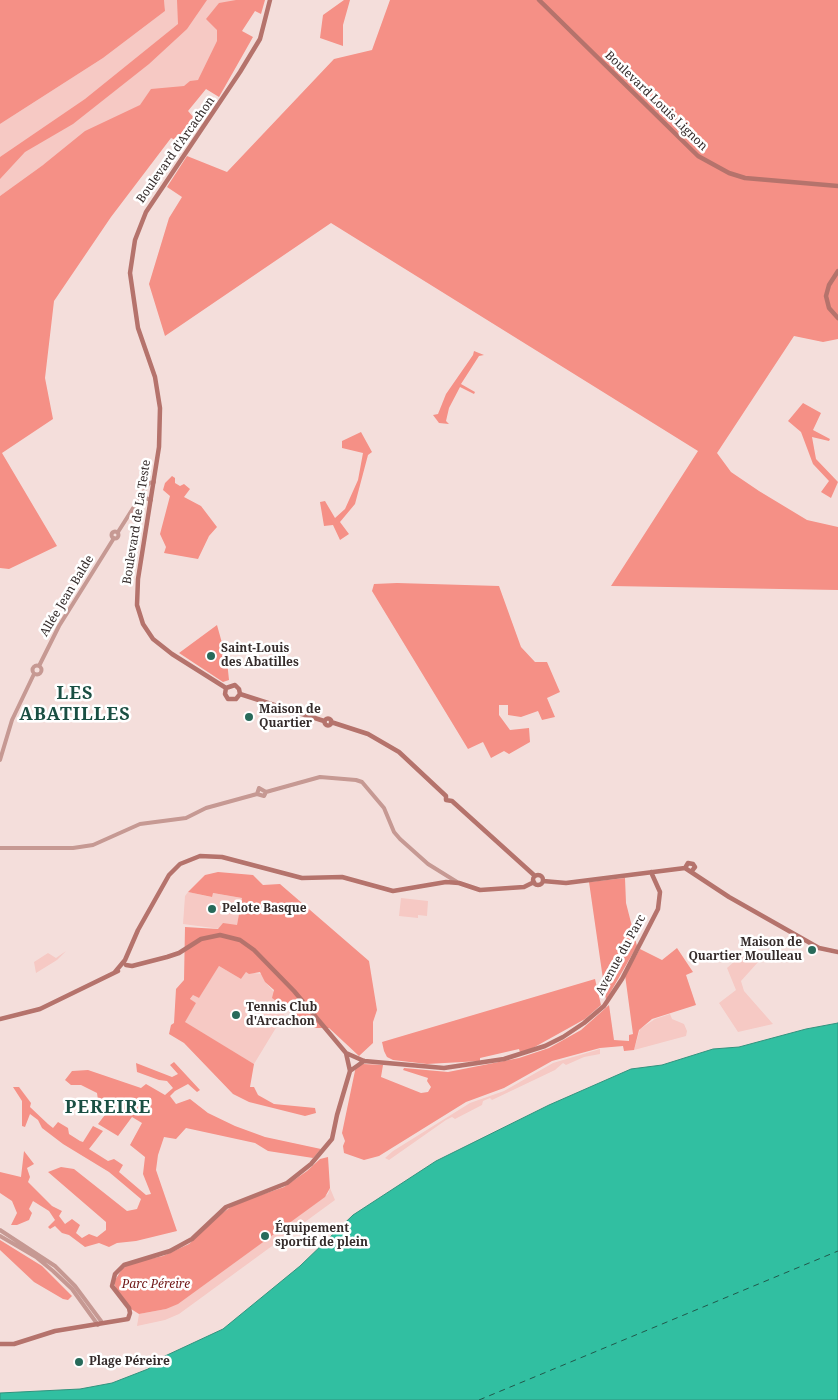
<!DOCTYPE html>
<meta charset="utf-8">
<style>
body{margin:0}
canvas{display:block;background:#f4dedb}
</style>
<canvas width="838" height="1400"></canvas>
<script>
const c = document.querySelector('canvas').getContext('2d');
c.lineJoin = 'round';
function paint(path, color) { c.fillStyle = color; c.fill(path, 'evenodd'); }
const poly = rows => new Path2D(rows.map(r => 'M' + r).join(''));
function stroke(path, color, width, dash) { c.strokeStyle = color; c.lineWidth = width; c.lineCap = dash ? 'butt' : 'round'; c.setLineDash(dash || []); c.stroke(path); }
function label(font, color, halo, rows, align = 'center') {
  c.font = font + ' "Noto Serif",serif'; c.lineWidth = 5; c.setLineDash([]); c.textBaseline = 'middle'; c.strokeStyle = halo; c.fillStyle = color; for (const [text, x, y, turn = 0] of rows) {
    c.save(); c.translate(x, y); c.rotate((+turn || 0) * Math.PI / 180); c.textAlign = isNaN(turn) ? turn : align; if (halo) c.strokeText(text, 0, 0); c.fillText(text, 0, 0); c.restore();
  }
}
paint(poly([
 [164,0,242,0,188,111,199,124,186,144,171,138,43,165,0,196,0,124,103,58,165,11],
 [188,892,211,897,212,893,242,898,236,931,183,924,185,896],
 [401,898,428,901,427,916,418,915,418,918,399,916],
 [66,951,57,960,36,973,34,962,48,953,56,958],
 [745,952,759,961,741,981,744,991,773,1024,738,1032,719,1003,736,990,727,968],
 [219,966,241,979,246,972,262,974,265,982,288,1008,254,1064,184,1022,196,1003,190,1000,193,995,199,998],
 [670,1014,672,1019,684,1024,687,1031,686,1036,634,1050,640,1029,655,1019],
 [600,1049,600,1054,584,1057,566,1065,563,1063,555,1070,492,1100,490,1098,483,1101,482,1105,455,1119,452,1117,446,1120,389,1160,385,1158,393,1151,470,1103,504,1091,553,1063],
 [330,1188,335,1200,179,1314,165,1320,137,1326,139,1314,166,1309,328,1194]
]), '#f6c9c4');
paint(poly([
 [0,0,164,0,165,11,103,58,0,124],
 [177,0,207,0,187,29,149,64,73,124,25,152,0,179,0,157,85,99,178,24],
 [236,0,265,0,261,14,255,11,242,31,253,37,219,97,206,89,188,111,199,124,186,144,171,138,111,217,54,301,45,378,53,419,2,453,57,546,9,569,0,568,0,196,43,165,85,131,140,105,151,89,184,86,190,81,198,80,217,41,217,30,206,19,219,3],
 [344,0,350,0,343,25,343,46,320,38,323,15],
 [390,0,838,0,838,339,823,342,794,336,717,453,731,472,759,491,807,520,838,527,838,590,611,586,698,451,331,223,165,336,149,284,169,218,182,197,167,187,187,156,227,172,334,59,372,50],
 [474,351,484,355,479,356,461,384,475,392,474,394,460,387,449,408,446,421,449,424,439,423,433,415,438,414,446,394,473,355],
 [803,403,821,413,813,430,830,439,829,441,812,437,816,459,838,482,831,498,821,492,829,481,813,464,801,432,788,421],
 [361,432,372,452,368,455,355,504,340,522,349,534,340,540,333,525,324,526,320,502,325,501,335,518,345,509,358,480,363,453,342,448,342,441],
 [172,476,175,478,175,483,180,486,184,484,190,489,184,497,201,506,217,527,209,536,198,559,164,553,166,547,160,534,170,496,163,490,165,483],
 [397,583,499,586,521,647,535,662,547,662,560,692,547,698,555,717,542,720,538,711,521,717,508,715,508,705,499,705,499,715,510,730,529,728,530,742,509,754,504,751,491,758,483,742,468,749,372,591,374,584],
 [217,625,227,661,229,680,223,682,179,653],
 [218,872,253,875,263,885,280,884,369,961,377,1010,373,1022,373,1043,359,1056,329,1028,315,1028,272,998,274,990,265,982,260,972,249,974,246,972,241,979,219,966,199,998,193,995,190,999,196,1003,185,1022,254,1064,250,1087,254,1087,258,1095,274,1104,315,1108,316,1113,305,1116,249,1102,233,1094,184,1043,169,1034,171,1025,174,1023,176,989,184,980,185,927,218,929,223,923,237,925,242,898,213,893,212,897,188,892,205,875],
 [625,878,626,903,637,946,606,1000,589,882],
 [677,948,693,972,686,975,696,1005,652,1019,639,1030,634,1050,624,1051,623,1046,600,1048,552,1061,504,1088,466,1102,379,1156,364,1160,344,1153,343,1146,345,1141,342,1133,356,1066,363,1064,383,1065,381,1077,421,1093,428,1092,431,1087,427,1081,428,1078,403,1070,404,1068,448,1072,519,1058,549,1048,581,1030,609,1005,614,1040,629,1041,629,1035,633,1034,625,975,640,949,662,960],
 [595,979,601,1005,585,1019,531,1049,520,1052,519,1049,480,1058,480,1061,427,1064,393,1060,387,1057,384,1051,382,1042],
 [174,1062,200,1090,197,1092,188,1084,175,1091,170,1096,176,1104,190,1099,208,1113,235,1126,265,1137,321,1149,313,1158,268,1151,255,1143,186,1128,176,1139,164,1137,158,1155,156,1170,177,1231,136,1241,117,1243,109,1247,99,1243,85,1247,69,1235,62,1233,55,1226,50,1229,48,1227,55,1220,49,1211,33,1201,29,1209,32,1213,29,1220,17,1225,11,1225,17,1213,12,1201,0,1193,0,1172,21,1177,24,1151,34,1164,27,1168,30,1177,28,1182,52,1206,62,1211,59,1216,65,1224,72,1219,80,1225,76,1233,82,1238,89,1234,97,1237,106,1230,106,1222,48,1172,61,1167,74,1169,127,1211,137,1209,141,1199,109,1172,63,1144,42,1128,38,1120,30,1114,25,1127,22,1126,22,1101,13,1087,19,1087,31,1103,30,1107,48,1124,53,1128,58,1122,68,1128,69,1134,80,1141,83,1142,93,1126,103,1131,89,1149,108,1161,114,1159,123,1165,119,1172,146,1195,151,1194,143,1174,145,1157,130,1145,142,1123,132,1117,118,1136,98,1124,111,1107,98,1100,97,1093,81,1085,71,1085,65,1080,72,1071,88,1070,141,1088,146,1084,165,1095,173,1088,167,1081,159,1080,137,1072,136,1063,172,1077,178,1074,170,1065],
 [328,1157,330,1188,325,1197,178,1304,166,1309,139,1314,131,1309,117,1292,114,1282,122,1269,131,1263,163,1256,189,1244,221,1214,235,1204,284,1187,307,1171,320,1159],
 [0,1240,42,1266,72,1296,68,1300,63,1299,34,1282,0,1250]
]), '#f59086');
const water = poly([
 [838,1023,838,1400,0,1400,0,1393,80,1389,112,1383,148,1369,165,1356,223,1329,300,1266,353,1215,436,1161,549,1105,631,1069,662,1065,713,1049,739,1047,806,1029,838,1023]
]);
paint(water, '#31bfa1');
stroke(water, '#32937e', 1);
stroke(poly([
 [479,1400,838,1251]
]), '#21584b', 1, [6, 5]);
stroke(poly([
 [138,500,145,498,151,500],
 '111.5 535a3.5 3.5 0 1 1 7 0a3.5 3.5 0 1 1-7 0Z',
 [118,532,149,483,154,482],
 '32.5 670a4.5 4.5 0 1 1 9 0a4.5 4.5 0 1 1-9 0Z',
 [39,666,59,626,114,538],
 [0,760,12,720,34,674],
 [266,792,320,777,356,780,362,782,384,808,394,832,400,839,428,864,457,882],
 [257,794,259,788,266,792],
 [257,794,264,796,266,792],
 [0,848,73,848,93,845,140,824,186,818,206,808,257,794],
 [0,1230,55,1266,75,1286,101,1321],
 [0,1236,36,1257,53,1271,72,1289,98,1325]
]), '#c69993', 4);
stroke(poly([
 [539,0,698,156,729,173,745,178,838,186],
 [838,271,829,285,826,296,829,308,838,318],
 [226,688,172,654,153,639,143,624,137,605,138,579,159,447,160,408,155,377,138,328,130,273,135,240,146,212,240,72,260,39,270,0],
 [226,688,225,694,228,699,236,699,240,694],
 [226,688,235,685,239,689,240,694],
 [240,694,324,721],
 '324.5 722a3.5 3.5 0 1 1 7 0a3.5 3.5 0 1 1-7 0Z',
 [331,722,368,734,399,752,446,796,446,800,452,801,535,876],
 [685,868,688,863,693,864,695,867,691,872],
 '533 880a5 5 0 1 1 10 0a5 5 0 1 1-10 0Z',
 [543,881,566,883,685,868,729,897,819,948,838,952],
 [115,972,125,960,138,930,169,875,180,864,200,856,222,857,302,878,342,877,393,891,446,882,459,883,480,890,524,887,534,882],
 [0,1019,40,1009,118,971],
 [346,1053,364,1061,444,1068,504,1059,545,1046,563,1037,584,1023,604,1006,622,979,658,909,660,892,651,872],
 [350,1071,364,1061],
 [0,1344,14,1344,55,1331,128,1319,130,1313,129,1308,112,1286,115,1274,124,1265,170,1251,192,1239,226,1207,287,1183,311,1164,332,1139,337,1115,350,1071,346,1053,294,991,254,950,240,940,220,935,201,939,179,953,167,957,132,966,126,965]
]), '#b5736c', 4.5);
for (const [x, y, r, color] of [
 [211,656,5,"#276a5a"],
 [249,717,5,"#276a5a"],
 [212,909,5,"#276a5a"],
 [812,950,5,"#276a5a"],
 [236,1015,5,"#276a5a"],
 [265,1236,5,"#276a5a"],
 [79,1362,5,"#276a5a"]
]) { const dot = new Path2D(); dot.arc(x, y, r, 0, 2 * Math.PI); c.fillStyle = color; c.fill(dot); stroke(dot, '#fff', 2); }
label('12px', '#352c2b', '#fff', [
 ["Boulevard Louis Lignon",656,101,44],
 ["Boulevard d'Arcachon",176,150,-55],
 ["Boulevard de La Teste",137,522,-81],
 ["Allée Jean Balde",67,596,-59],
 ["Avenue du Parc",621,955,-61]
]);
label('bold 12px', '#352c2b', '#fff', [
 ["Saint-Louis",221,649],
 ["des Abatilles",221,663],
 ["Maison de",259,710],
 ["Quartier",259,724],
 ["Pelote Basque",222,909],
 ["Maison de",802,943,"right"],
 ["Quartier Moulleau",802,957,"right"],
 ["Tennis Club",246,1008],
 ["d'Arcachon",246,1022],
 ["Équipement",275,1229],
 ["sportif de plein",275,1243],
 ["Plage Péreire",89,1362]
], 'left');
label('italic 12px', '#701716', '#fff', [
 ["Parc Péreire",156,1285]
]);
c.letterSpacing = '1px';
label('bold 18px', '#1a4f43', '#fff', [
 ["LES",75,694],
 ["ABATILLES",75,715],
 ["PEREIRE",108,1108]
]);
c.letterSpacing = '0px';
</script>
